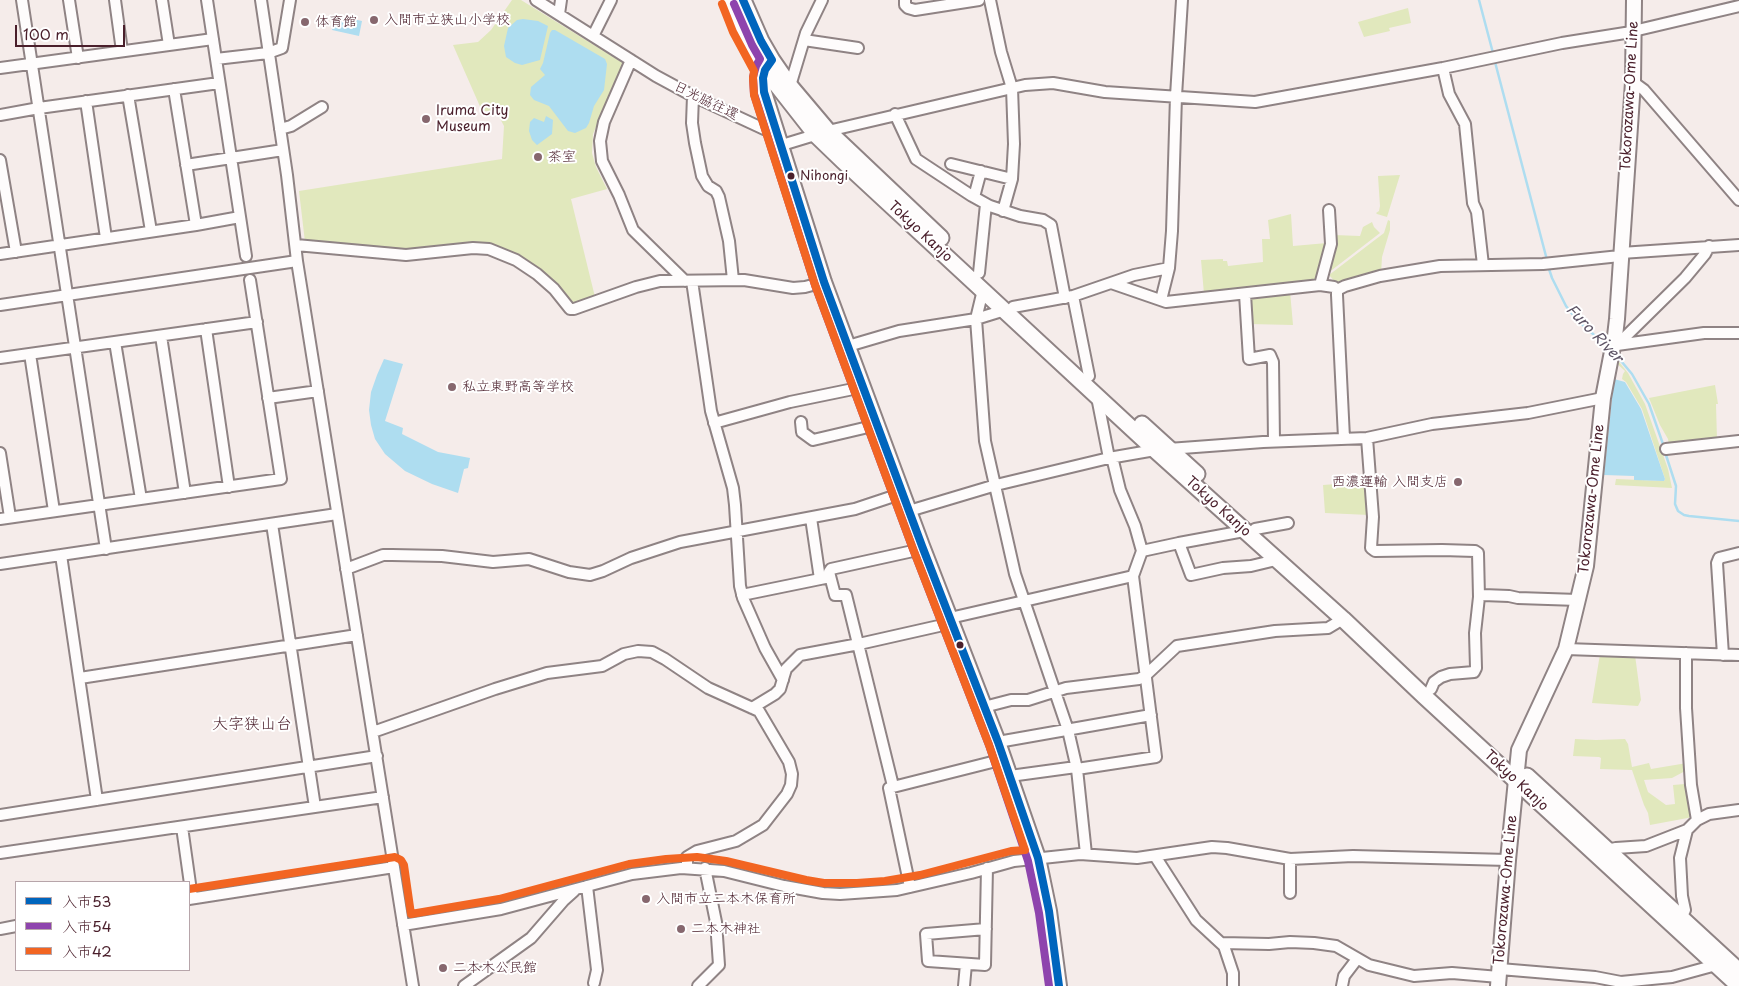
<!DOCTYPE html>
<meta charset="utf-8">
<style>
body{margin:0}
#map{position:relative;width:1739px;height:986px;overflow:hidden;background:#f5ecea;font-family:"Playpen Sans","Klee One",sans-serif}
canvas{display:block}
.legend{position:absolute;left:15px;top:881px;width:175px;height:90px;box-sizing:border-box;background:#fff;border:1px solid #b7a5aa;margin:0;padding:6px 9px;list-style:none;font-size:15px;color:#4a1f2b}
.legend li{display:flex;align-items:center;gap:10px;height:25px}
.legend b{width:25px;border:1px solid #b7a5aa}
.scale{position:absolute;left:15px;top:25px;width:110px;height:22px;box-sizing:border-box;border:2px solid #4a1f2b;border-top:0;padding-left:6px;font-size:15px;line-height:18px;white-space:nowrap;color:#4a1f2b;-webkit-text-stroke:4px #fff;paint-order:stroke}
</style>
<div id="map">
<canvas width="1739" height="986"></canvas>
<ul class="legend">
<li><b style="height:6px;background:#0065bd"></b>入市53</li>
<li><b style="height:6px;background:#8e44ad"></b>入市54</li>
<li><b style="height:6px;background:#f26522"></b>入市42</li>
</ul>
<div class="scale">100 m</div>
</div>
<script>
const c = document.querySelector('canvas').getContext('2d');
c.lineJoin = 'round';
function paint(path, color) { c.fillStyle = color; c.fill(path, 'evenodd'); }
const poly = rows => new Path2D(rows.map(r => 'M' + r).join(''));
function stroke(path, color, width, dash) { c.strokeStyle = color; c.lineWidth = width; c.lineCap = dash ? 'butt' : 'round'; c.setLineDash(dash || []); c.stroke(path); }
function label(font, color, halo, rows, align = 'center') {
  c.font = font + ' "Playpen Sans","Klee One",sans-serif'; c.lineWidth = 4; c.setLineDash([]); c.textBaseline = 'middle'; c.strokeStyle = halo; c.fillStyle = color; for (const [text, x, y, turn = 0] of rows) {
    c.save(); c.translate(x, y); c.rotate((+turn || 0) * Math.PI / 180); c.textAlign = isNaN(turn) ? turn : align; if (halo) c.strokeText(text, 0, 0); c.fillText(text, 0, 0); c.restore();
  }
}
paint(poly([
 [512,0,521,0,623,63,593,134,592,153,596,167,607,189,571,199,595,297,570,307,555,288,489,248,406,254,305,242,299,191,502,159,504,126,496,111,482,111,453,45,478,42,491,30],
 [1408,8,1411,23,1389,28,1390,31,1364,37,1358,22],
 [1400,175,1387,217,1377,214,1376,213,1379,211,1380,206,1378,176],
 [1291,214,1293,246,1327,243,1319,277,1316,281,1204,294,1201,260,1223,259,1223,261,1227,261,1228,266,1263,262,1262,239,1270,239,1268,220],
 [1388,220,1390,221,1390,230,1382,257,1381,274,1338,285,1329,275,1384,233],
 [1372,222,1374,227,1380,233,1328,273,1334,235,1360,236,1363,227],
 [1290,291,1293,325,1249,324,1250,295],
 [1615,357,1628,373,1645,404,1668,469,1672,488,1615,485,1616,479,1664,481,1665,479,1642,409,1626,382,1622,379,1623,374,1625,371,1614,361],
 [1715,385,1718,404,1716,404,1717,440,1669,445,1668,439,1660,425,1649,398],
 [1362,482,1368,483,1369,515,1325,513,1323,485],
 [1600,654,1635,655,1641,700,1638,706,1592,703],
 [1575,739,1596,740,1625,739,1628,744,1632,767,1649,763,1651,769,1687,763,1687,770,1672,778,1644,780,1648,792,1666,805,1675,804,1673,785,1685,784,1689,789,1693,817,1650,825,1648,813,1644,805,1632,770,1600,769,1601,758,1599,757,1573,756]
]), '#e1e8bd');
paint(poly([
 [335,15,362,21,359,36,332,30],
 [523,19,538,21,548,26,540,60,522,65,515,63,506,57,504,46,508,28,517,20],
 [552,30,555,30,605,59,607,64,604,90,594,106,589,123,586,128,575,133,568,131,549,106,534,100,530,95,531,87,545,75,540,69,543,63,550,33],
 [546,116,553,120,552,134,537,145,532,140,529,131,530,122,534,118,544,122],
 [384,359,403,364,385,421,403,428,402,434,438,452,470,458,468,468,464,469,458,493,432,484,405,471,385,454,375,439,371,425,369,410,371,392,377,375],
 [1614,379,1625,382,1641,409,1665,479,1664,481,1634,480,1634,476,1604,475]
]), '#aeddf0');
stroke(poly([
 [1479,0,1493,53],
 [1495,62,1547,260],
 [1548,266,1552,278,1566,306,1577,320,1609,348],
 [1616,355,1632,374,1649,404,1664,447],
 [1665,452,1676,486,1675,504,1678,511,1684,515,1689,516,1739,521]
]), '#aeddf0', 2.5);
const minor = poly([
 [22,0,106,549],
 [69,0,78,58],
 [115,0,122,51],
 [162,0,169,45],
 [207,0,246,256],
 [261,0,287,175,297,261,413,986],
 [536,0,656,76,693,96,779,136],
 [905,0,905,5,908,8,915,10,979,0],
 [990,0,1001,52,1012,88,1014,144,1012,179,1003,211],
 [559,14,561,0],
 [593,36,611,0],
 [804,40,858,48],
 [216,59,268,53,282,48,290,0],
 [631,60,604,122,600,141,602,161,619,195,633,230,685,281],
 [0,68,213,39],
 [1443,68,1449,94,1465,124,1473,203,1477,212,1483,265],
 [1633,82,1644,90,1739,200],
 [790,86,806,33,822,0],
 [174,89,196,225],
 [128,95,151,231],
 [693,96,692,123,695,143,702,176,708,186,716,191,719,197,729,241,733,280],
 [86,101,106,238],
 [895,114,916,159,972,196,990,206,1020,216,1043,220,1051,225,1065,298],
 [0,115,39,108,219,83],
 [280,129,291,126,322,107],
 [782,145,828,131,1025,85,1053,83,1105,92,1255,102,1443,68,1562,43,1625,33,1739,6],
 [0,160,16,252],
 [951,164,1012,179],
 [186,165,283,150],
 [974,197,981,171],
 [296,245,406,255,473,248,489,249,516,260,537,274,554,289,570,309,574,309,636,287,660,281,744,280,793,288,805,287,824,282],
 [1621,253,1739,245],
 [0,254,196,225,240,217],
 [979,273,986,204],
 [692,281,711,411,733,488,735,505,740,586,743,598,765,648,783,680],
 [1111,283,1166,302,1320,285,1334,287,1337,290,1337,295,1344,438],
 [1320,285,1331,244,1329,210],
 [983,290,976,319,985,441,1015,574,1068,730,1077,769,1086,854],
 [1337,290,1345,286,1380,276,1440,266,1543,264,1620,256],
 [1245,294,1249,359,1270,355,1273,362,1274,441],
 [1073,296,1089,376],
 [1161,300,1169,268,1172,231,1176,96,1182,0],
 [0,305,297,261],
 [1013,307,1073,296,1134,275,1169,268],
 [206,329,229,487],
 [161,336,185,493],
 [115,342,141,499],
 [1617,345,1685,278,1705,254,1709,246],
 [1617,345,1704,333,1739,333],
 [848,346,899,331,976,319,1005,310],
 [30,354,54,511],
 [0,358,257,322],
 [1097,397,1109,458],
 [268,398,318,391],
 [801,422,802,432,813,440,877,425],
 [714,423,790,402,863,387],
 [1367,438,1373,517,1371,548,1375,551,1442,550,1475,551,1478,553,1479,597,1475,633,1476,668,1474,672,1450,674,1441,677,1434,682,1431,689],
 [1666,449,1739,441],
 [0,453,10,517],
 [909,511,996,485,1109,458,1155,450,1263,442,1367,438,1432,424,1528,413,1603,398],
 [811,518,820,579],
 [0,519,281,479,250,280],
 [272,524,315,807],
 [1255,529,1288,523],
 [1179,543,1244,531],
 [1142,551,1179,543,1191,575,1223,568,1251,566,1276,560],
 [61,555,97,800],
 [0,564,337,514],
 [346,569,383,555,392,555,442,556,493,562,529,559,569,572,590,575,603,571,631,558,680,542,855,509,903,493],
 [742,595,830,577],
 [1479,597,1483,595,1509,596,1518,598,1578,600],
 [950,618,1133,576],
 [1566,649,1739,655],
 [1686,653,1686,708,1691,785,1697,820],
 [1723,655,1717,563,1719,558,1739,553],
 [80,678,357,635],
 [984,707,1011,700,1028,700,1066,688,1139,679,1146,675,1177,646,1275,631,1328,628,1343,619],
 [752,708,775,694,780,689,786,669,800,655,859,644,952,623],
 [373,732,495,689,547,673,602,666,624,654,638,651,652,652,665,659,708,688,759,711,789,762,792,774,791,785,787,794,763,825,736,841,697,851,687,857,687,867],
 [998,742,1151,715],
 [1077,769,1156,757,1133,576,1142,551,1135,526,1120,490,1112,457],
 [1010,776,1076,767],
 [893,786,846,595,835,595,829,572,831,569,913,551,922,546],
 [0,815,377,756],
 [182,827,192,898],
 [1607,850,1616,848,1646,846,1687,830,1697,820,1709,814,1739,810],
 [0,853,383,797],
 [1155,856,1196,920,1224,946,1233,973,1233,986],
 [1290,859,1290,893],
 [587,886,597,970,594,983],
 [910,887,889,788,1004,759],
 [189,899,394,867],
 [1681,918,1685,910,1682,896,1680,858,1687,830],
 [403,925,501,909,632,874,681,868,724,871,784,886,823,893,840,894,897,890,971,873,1014,861,1080,854,1137,858,1212,847,1227,848,1290,859,1353,856,1508,860],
 [0,929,16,926],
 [986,929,926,934,928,961,985,965,987,868],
 [1222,943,1269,944,1290,942,1314,943,1336,946,1369,965,1414,976,1452,973,1499,977],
 [1500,969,1595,977,1621,982,1672,977,1716,965],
 [464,986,531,938,564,900,574,891],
 [698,986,719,965,716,922,705,868],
 [964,986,966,964],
 [1342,986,1344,976,1357,959]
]);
const major = poly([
 [770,63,765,70,763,78,764,92,824,282,922,546,998,742,1038,858,1049,911,1059,986],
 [1498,986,1508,860,1519,750,1566,649,1586,566,1603,398,1615,336,1617,319,1633,82,1634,0]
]);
const highway = poly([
 [731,0,742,27,765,70,816,135,843,161,1155,450,1343,619,1424,696,1739,986],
 [743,0,761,41,772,60,790,86,828,131,941,238],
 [1142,424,1197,474],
 [1527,776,1739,971]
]);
stroke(minor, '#8f8384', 14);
stroke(major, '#8f8384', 18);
stroke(highway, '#8f8384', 19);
stroke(minor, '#fefcfc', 10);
stroke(major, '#fefcfc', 14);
stroke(highway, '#fefcfc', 15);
stroke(poly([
 [743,0,761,41,772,60,765,70,763,78,764,92,824,282,922,546,998,742,1038,858,1049,911,1059,986]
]), '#0065bd', 8);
stroke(poly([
 [734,4,752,45,760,59,756,66,753,77,754,94,815,285,913,549,989,745,1028,861,1039,913,1049,986]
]), '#8e44ad', 8);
stroke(poly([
 [189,889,395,857,401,860,404,865,411,914,499,899,629,864,666,859,697,857,726,861,806,880,824,883,857,883,885,881,920,875,1011,851,1025,850,989,745,913,549,815,285,754,95,753,78,754,71,733,32,722,4]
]), '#f26522', 8);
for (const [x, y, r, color] of [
 [374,20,5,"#86676e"],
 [305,22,5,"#86676e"],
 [426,119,5,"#86676e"],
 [538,157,5,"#86676e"],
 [791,176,4.5,"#4a1f2b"],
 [452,387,5,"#86676e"],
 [1458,482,5,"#86676e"],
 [960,645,4.5,"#4a1f2b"],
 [646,899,5,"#86676e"],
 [681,929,5,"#86676e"],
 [443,968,5,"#86676e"]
]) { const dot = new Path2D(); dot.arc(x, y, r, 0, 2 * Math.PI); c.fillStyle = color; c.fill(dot); stroke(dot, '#fff', 2); }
label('13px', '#4a1f2b', '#fff', [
 ["Nihongi",800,176]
], 'left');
label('14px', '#4a1f2b', '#fff', [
 ["入間市立狭山小学校",384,20],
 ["体育館",315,22],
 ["Iruma City",436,111],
 ["Museum",436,127],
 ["茶室",548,157],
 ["私立東野高等学校",462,387],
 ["西濃運輸 入間支店",1448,482,"right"],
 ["入間市立二本木保育所",656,899],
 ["二本木神社",691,929],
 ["二本木公民館",453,968]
], 'left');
label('14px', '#4a1f2b', '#fff', [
 ["Tokorozawa-Ome Line",1630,96,-87],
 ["日光脇往還",706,101,26],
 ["Tokyo Kanjo",920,232,43],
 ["Tokorozawa-Ome Line",1592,499,-84],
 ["Tokyo Kanjo",1218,507,42],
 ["Tokyo Kanjo",1516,781,43],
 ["Tokorozawa-Ome Line",1506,890,-85]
]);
label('italic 15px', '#5f5667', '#fff', [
 ["Furo River",1594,334,46]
]);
label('16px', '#4a1f2b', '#fff', [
 ["大字狭山台",252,725]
]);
</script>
